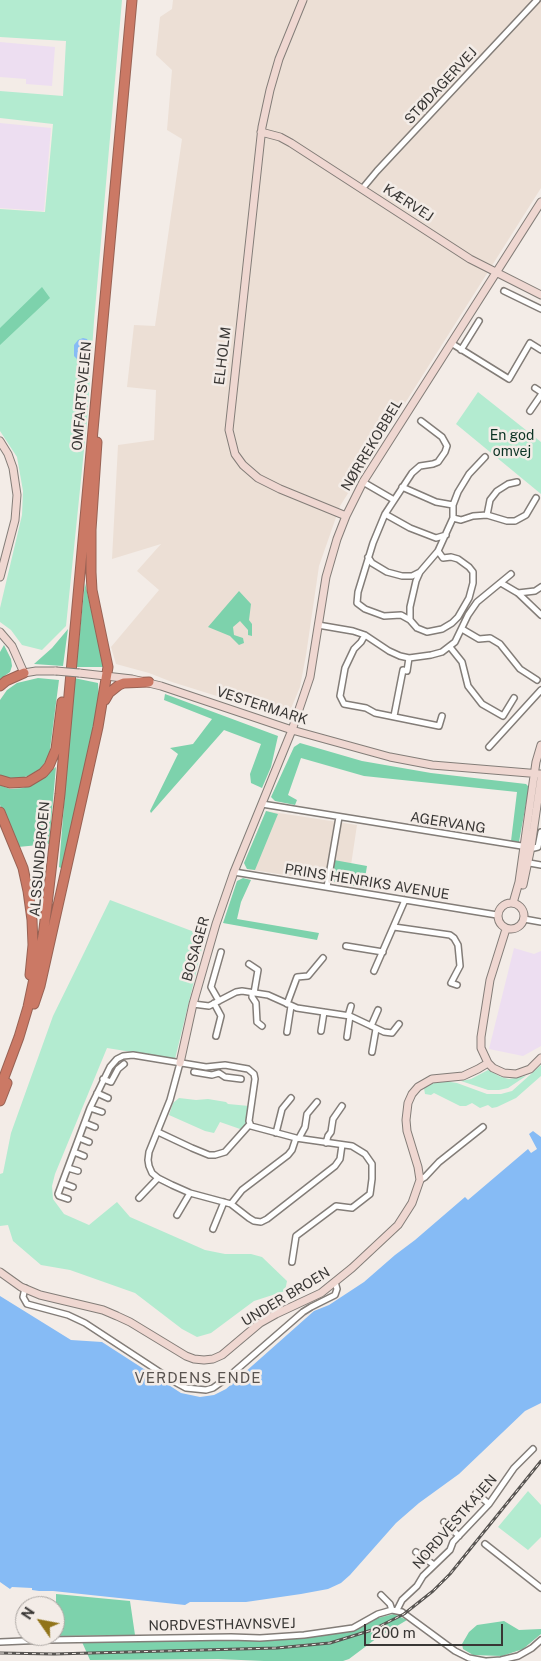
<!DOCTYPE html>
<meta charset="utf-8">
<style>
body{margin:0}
#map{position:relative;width:541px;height:1661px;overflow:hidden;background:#f3ece7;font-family:"Public Sans",sans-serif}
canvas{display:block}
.north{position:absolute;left:15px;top:1596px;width:50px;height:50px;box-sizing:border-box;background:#f3ece7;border:1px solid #a9a4a0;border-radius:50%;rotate:303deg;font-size:14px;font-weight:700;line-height:20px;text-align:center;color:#393735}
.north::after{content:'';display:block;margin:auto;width:18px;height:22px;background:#91741a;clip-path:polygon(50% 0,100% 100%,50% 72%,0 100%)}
.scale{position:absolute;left:364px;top:1624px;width:139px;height:22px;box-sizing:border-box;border:2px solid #393735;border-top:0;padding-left:6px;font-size:15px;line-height:18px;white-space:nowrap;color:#393735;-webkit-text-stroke:4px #f3ece7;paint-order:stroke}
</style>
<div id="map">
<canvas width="541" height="1661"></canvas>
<div class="north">N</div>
<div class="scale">200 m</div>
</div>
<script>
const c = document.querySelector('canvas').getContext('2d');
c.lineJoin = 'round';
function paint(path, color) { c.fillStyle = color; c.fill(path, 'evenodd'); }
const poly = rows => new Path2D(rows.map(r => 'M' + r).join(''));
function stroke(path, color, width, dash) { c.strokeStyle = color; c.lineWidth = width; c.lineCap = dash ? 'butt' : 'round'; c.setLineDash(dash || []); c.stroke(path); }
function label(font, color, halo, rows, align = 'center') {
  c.font = font + ' "Public Sans",sans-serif'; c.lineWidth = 5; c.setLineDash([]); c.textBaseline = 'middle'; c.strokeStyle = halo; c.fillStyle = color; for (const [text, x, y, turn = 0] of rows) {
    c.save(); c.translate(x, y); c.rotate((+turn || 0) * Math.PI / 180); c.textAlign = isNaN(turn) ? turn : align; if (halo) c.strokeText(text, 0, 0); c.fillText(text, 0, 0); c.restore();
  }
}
paint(poly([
 [0,42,55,47,52,86,26,84,26,79,0,77],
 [0,123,51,128,44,211,0,208],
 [514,948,534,954,541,951,541,1046,523,1056,489,1049]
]), '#eddef1');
paint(poly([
 [173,0,541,0,541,188,340,506,319,566,306,655,300,687,287,718,172,682,149,673,116,664,111,647,159,590,137,571,161,544,112,559,118,445,154,440,156,390,127,387,134,325,155,326,182,139,167,130,172,70,156,55,160,17,172,9],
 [266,811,357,825,348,885,247,869,244,863]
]), '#ecdfd5');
paint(poly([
 [0,0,122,0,94,321,87,421,66,626,42,650,22,645,11,630,0,622,0,608,22,515,23,491,17,457,0,431,0,209,45,212,53,124,0,118,0,91,63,96,66,41,0,37],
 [478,392,541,442,541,494,456,424],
 [110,900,205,936,175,1059,107,1048,55,1174,52,1186,53,1199,64,1214,89,1225,117,1202,130,1217,205,1250,225,1254,251,1254,262,1257,287,1281,285,1291,254,1301,211,1333,197,1337,182,1329,135,1293,70,1270,41,1265,13,1241,8,1225,0,1226,0,1174,3,1173,11,1133,53,1016],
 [541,1065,541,1076,516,1098,497,1107,492,1108,488,1105,480,1108,472,1103,466,1106,460,1106,434,1093,431,1095,425,1094,424,1088,434,1083,444,1081,457,1083,487,1094,501,1094,512,1091],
 [488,1070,501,1077,509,1079,526,1076,508,1088,499,1090,488,1090,461,1081,471,1079],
 [179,1098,196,1100,208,1099,226,1102,228,1104,249,1106,246,1126,243,1130,220,1122,214,1133,205,1131,169,1115,173,1103],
 [528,1491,541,1505,541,1537,528,1550,498,1527]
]), '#b3ebd0');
paint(poly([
 [42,287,50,298,0,345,0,328],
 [85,583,104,667,76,667],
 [239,591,251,604,249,620,252,624,252,636,248,635,248,630,240,621,233,627,234,635,243,638,244,643,239,645,230,636,208,627],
 [68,629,63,666,34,664,52,648],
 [4,645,11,659,12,666,10,672,0,679,0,652],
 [38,678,59,680,49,757,40,769,28,776,17,779,2,778,0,777,0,700,7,690,17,683],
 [74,678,98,683,99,699,63,869,59,867],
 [165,694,278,736,271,767,262,788,251,783,250,774,261,744,224,730,151,813,150,811,178,754,170,748,193,744,212,719,164,700],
 [300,743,362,761,431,773,526,784,529,787,519,842,511,841,517,792,364,776,301,758,288,795,297,800,295,805,275,801,271,797,294,747],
 [56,767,49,844,18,847,0,805,0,785,10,789,23,788,39,780],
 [266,811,278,814,255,870,247,869,244,863],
 [334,860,367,866,365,878,374,879,372,889,330,881],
 [243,878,251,880,241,902,237,919,319,933,317,940,223,923,237,881],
 [56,1594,130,1601,135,1635,56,1636],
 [394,1614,407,1620,377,1638,349,1659,343,1661,264,1661,218,1659,90,1660,82,1642,302,1638,353,1631,378,1618],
 [504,1621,519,1630,541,1629,541,1634,523,1649,502,1656,473,1655,463,1649,462,1644,469,1632,477,1625]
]), '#7dd2ac');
paint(poly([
 [83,338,87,339,88,341,87,357,83,365,74,356,74,345,78,340],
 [533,1131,541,1137,541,1403,525,1411,459,1474,419,1503,396,1523,350,1575,341,1583,328,1589,301,1594,246,1602,190,1602,185,1605,53,1591,39,1591,32,1590,32,1588,12,1587,10,1589,0,1582,0,1296,71,1340,102,1342,181,1393,200,1397,214,1395,226,1389,314,1311,329,1305,364,1282,395,1255,415,1240,465,1197,468,1200,528,1149,531,1153,537,1149,529,1134]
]), '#86bbf5');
const street = poly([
 [362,189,377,171,537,0],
 [504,291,541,309],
 [451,343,509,379,530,343,541,350],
 [461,350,479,321],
 [535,388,541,392],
 [530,411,541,395],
 [421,421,442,437,447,446,445,452,438,462,433,464,420,466,412,473,385,514,373,543,358,592,357,603,365,609,384,616,401,615,410,620,417,628,427,632,442,629,452,623,458,617,469,598,473,583,473,572,469,567,458,559,451,557,443,558,438,551,453,518,453,505,458,492,469,474,485,457],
 [363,482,394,500],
 [402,487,436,502,453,505],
 [385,514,410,528,436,538,446,535],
 [487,515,490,500,497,491,508,484,517,482],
 [453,518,461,520,473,516,487,515,507,521,515,521,526,515,536,498],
 [368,557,372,563,387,572,402,576,412,576,420,572,438,551],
 [501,583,518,593,541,615],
 [518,593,535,591,541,587],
 [410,620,410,607,416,581,420,572],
 [318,625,353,631,365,635,389,651,400,656,409,658,431,655,442,652,455,642,468,615,477,602,511,574],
 [462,629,479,639,490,638,500,644,520,669,537,680],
 [365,635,361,642,354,649,345,668,340,696,344,704,366,708,375,713,439,726,442,716],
 [450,647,462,662,468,686,482,704,503,716,514,698],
 [394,716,403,670,407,671,409,658],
 [489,747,541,690],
 [262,804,534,848,538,847,541,832],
 [524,862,541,865],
 [234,872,497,915],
 [327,887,339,817],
 [524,919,541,922],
 [394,927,450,935,454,938,458,945,460,966,451,983,457,985],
 [346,946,383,952],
 [249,964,258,970,254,993],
 [374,971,405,900],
 [252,993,252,997,256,1003,257,1022,262,1026],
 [219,1001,211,987,221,952],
 [214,1003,221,1016,216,1036],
 [193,1004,209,1006,236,992,242,991,268,995,297,1008,350,1016,384,1032,392,1033,399,1024],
 [287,1004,297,977,308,976,323,958],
 [348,1016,351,1006],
 [371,1026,378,1010],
 [321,1031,324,1012],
 [287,1032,291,1006],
 [347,1037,350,1016],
 [372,1052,376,1029],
 [180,1063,170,1100,149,1152,148,1160,149,1166,152,1173,158,1178,172,1185,190,1193,231,1204,249,1218,254,1221,261,1222,267,1219,335,1166,340,1159,342,1145],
 [194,1072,212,1075,219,1073,225,1077,241,1079],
 [103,1079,111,1082,118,1069,124,1064],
 [97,1093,108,1098],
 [90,1108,102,1112],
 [85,1123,95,1127],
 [158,1132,192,1148,209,1155,215,1155,225,1152,250,1124],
 [276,1133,282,1109,291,1098],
 [79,1138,89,1142],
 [299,1138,305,1127,307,1114,317,1102],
 [326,1143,328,1136,331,1132,333,1119,342,1106],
 [74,1152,84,1156],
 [68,1168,78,1171],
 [420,1180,425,1177,439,1162,483,1127],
 [62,1183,73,1187],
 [139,1198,158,1178],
 [68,1199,59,1196,58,1194,90,1108,110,1067,117,1059,123,1056,133,1055,206,1067,225,1065,248,1069,254,1074,255,1079,249,1121,251,1126,296,1138,352,1146,365,1154,372,1164,372,1179,370,1194,352,1208,336,1206,296,1236,292,1262],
 [231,1204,242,1190,288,1155,292,1150,296,1138],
 [177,1215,190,1193],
 [213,1229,224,1202],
 [25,1288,23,1297,27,1304,68,1315,85,1323,175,1382,186,1388,206,1390,213,1388,227,1378,303,1312,311,1307,335,1295,337,1289,335,1282],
 [476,1493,489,1504],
 [444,1522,459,1536],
 [485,1544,541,1588],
 [416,1552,434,1565],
 [381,1595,390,1604,392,1610],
 [397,1610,402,1600,417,1586,423,1576,450,1550,453,1542,489,1504,514,1468,533,1449],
 [0,1642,47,1640,231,1637,260,1638,304,1635,353,1628,378,1614,392,1610,402,1612,455,1651,469,1658,485,1661],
 [487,1661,501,1660,518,1656,532,1648,541,1640]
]);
const secondary = poly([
 [303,0,279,59,270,90,262,127,229,430,235,454,243,465,258,478,280,489,346,516],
 [261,132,280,137,291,143,470,259,541,295],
 [0,441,8,454,13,468,17,495,15,520,0,577],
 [0,632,12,646,24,673,36,671,56,671],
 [79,673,132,679,161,686,292,730,390,757,432,765,541,774],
 [523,885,531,847,541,778],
 '498 916a13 13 0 1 1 26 0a13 13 0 1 1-26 0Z',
 [513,903,519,882,536,762,541,745],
 [506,929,490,980,481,1037,481,1048,488,1063,493,1068,504,1073,516,1074,530,1069,541,1058],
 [180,1063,193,1004,216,924,234,872,292,730,310,677,326,577,337,539,346,516,363,482,541,202],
 [0,1272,21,1287,40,1295,103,1310,117,1316,130,1322,186,1356,194,1359,204,1360,213,1359,222,1355,260,1323,276,1314,321,1293,352,1268,398,1225,412,1203,420,1180,418,1167,407,1131,406,1120,408,1103,412,1094,418,1087,432,1079,463,1076,478,1069,488,1063]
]);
const highway = poly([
 [0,686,6,681,24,673],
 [105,700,109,693,119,685,124,683,149,682],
 [0,780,10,783,28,782,43,773,49,766,56,749,62,702],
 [0,812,23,868,28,891,32,920,33,945,30,975],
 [34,1004,40,986,98,727,108,667,92,590,91,572,91,530,97,442],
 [0,1088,19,1037,28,1007,43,936,47,905,60,794,132,0],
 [0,1101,7,1083]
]);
stroke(street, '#837d78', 8);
stroke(secondary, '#837d78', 9);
stroke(highway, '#986254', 11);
stroke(street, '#fff', 5);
stroke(secondary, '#efd7d1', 7);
stroke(highway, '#cb7965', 9);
const rail = poly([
 [0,1653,54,1654,277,1648,330,1643,372,1630,404,1614,433,1591,450,1574,541,1461]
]);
stroke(rail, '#585552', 3);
stroke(rail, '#f3ece7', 1, [4]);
const secondaryBridge = poly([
 [56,671,79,673]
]);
stroke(secondaryBridge, '#837d78', 9, []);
stroke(secondaryBridge, '#efd7d1', 7);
label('14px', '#393735', '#f3ece7', [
 ["STØDAGERVEJ",441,86,-47],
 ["KÆRVEJ",408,203,33],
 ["ELHOLM",223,356,-83],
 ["OMFARTSVEJEN",82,396,-85],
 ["NØRREKOBBEL",372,445,-59],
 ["VESTERMARK",262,706,18],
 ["AGERVANG",448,823,9],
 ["ALSSUNDBROEN",40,859,-85],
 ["PRINS HENRIKS AVENUE",367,882,9],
 ["BOSAGER",196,949,-74],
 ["UNDER BROEN",286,1297,-31],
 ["NORDVESTKAJEN",455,1522,-49],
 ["NORDVESTHAVNSVEJ",222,1625,-1]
]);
label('14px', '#0c3324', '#f3ece7', [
 ["En god",512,436],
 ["omvej",512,452]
]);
c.letterSpacing = '1px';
label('15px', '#59534f', '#f3ece7', [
 ["VERDENS ENDE",198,1378]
]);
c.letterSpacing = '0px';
</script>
